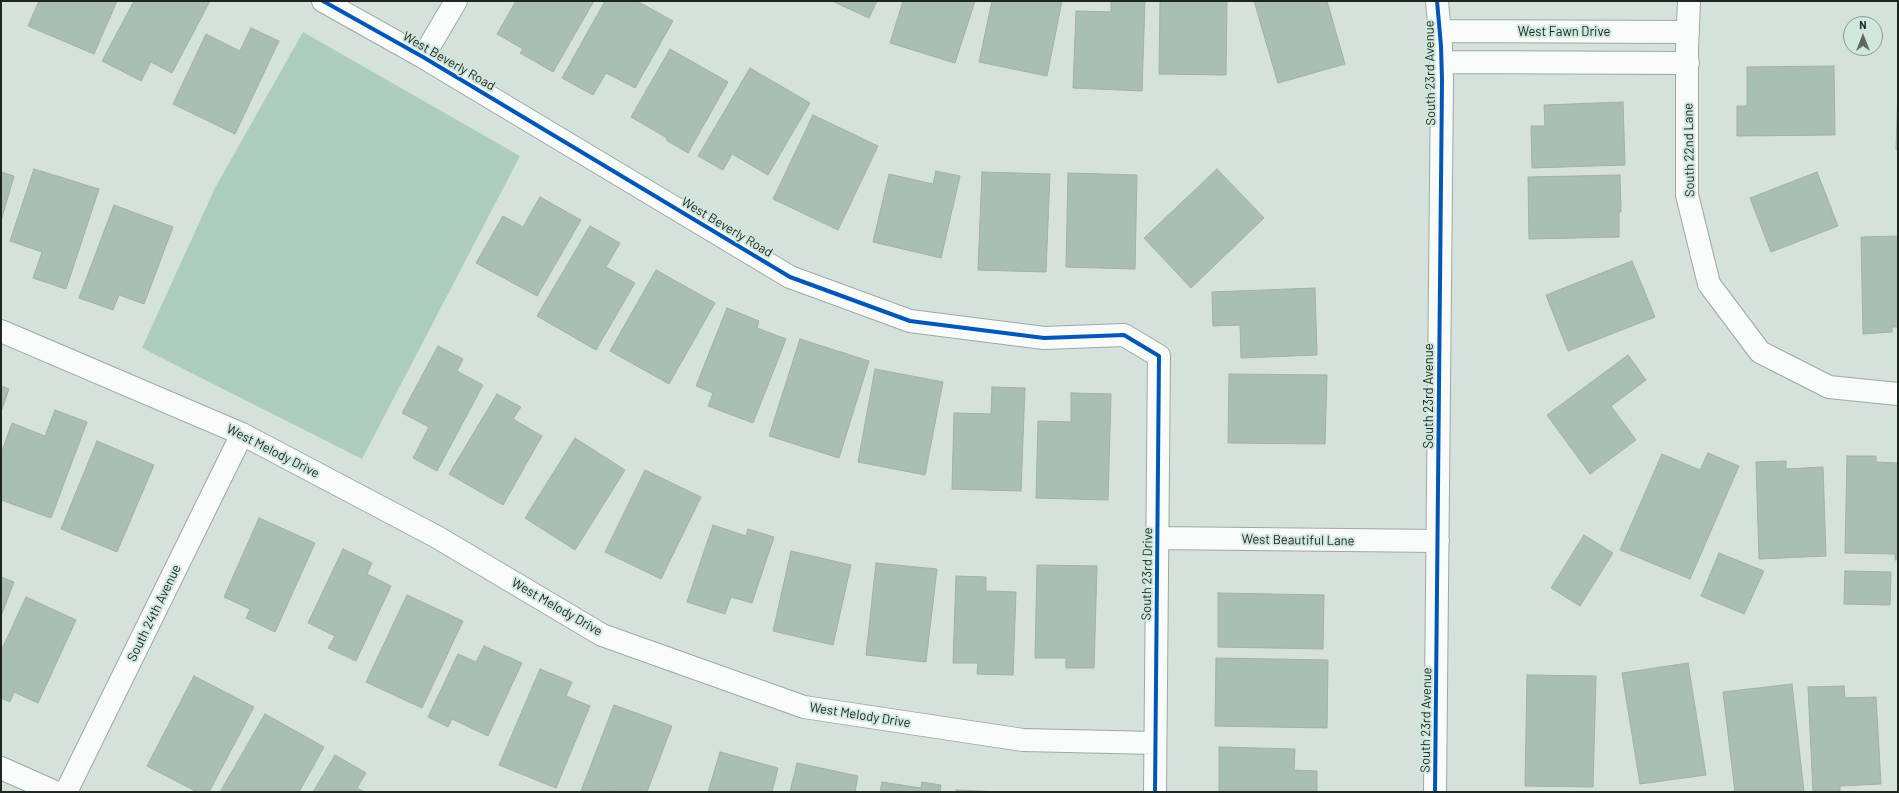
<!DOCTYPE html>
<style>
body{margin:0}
#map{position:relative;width:1899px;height:793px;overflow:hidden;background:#d5e2dc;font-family:Barlow,sans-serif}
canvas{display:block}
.frame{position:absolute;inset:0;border:2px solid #1e2622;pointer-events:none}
.north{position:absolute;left:1843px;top:16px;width:40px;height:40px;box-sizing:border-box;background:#d0e7dc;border:1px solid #899a92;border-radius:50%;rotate:0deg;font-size:11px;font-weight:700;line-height:16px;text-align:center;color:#1e2622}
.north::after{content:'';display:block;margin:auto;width:14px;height:18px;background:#5e6863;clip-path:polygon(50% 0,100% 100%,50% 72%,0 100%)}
</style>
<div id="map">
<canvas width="1899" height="793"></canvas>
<div class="frame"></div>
<div class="north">N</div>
</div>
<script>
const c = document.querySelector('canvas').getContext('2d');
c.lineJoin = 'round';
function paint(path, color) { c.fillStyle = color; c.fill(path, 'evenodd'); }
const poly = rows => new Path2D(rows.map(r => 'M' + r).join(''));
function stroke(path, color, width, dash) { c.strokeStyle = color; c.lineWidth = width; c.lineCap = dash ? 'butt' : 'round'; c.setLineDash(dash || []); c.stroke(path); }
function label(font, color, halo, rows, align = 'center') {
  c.font = font + ' Barlow,sans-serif'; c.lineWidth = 4; c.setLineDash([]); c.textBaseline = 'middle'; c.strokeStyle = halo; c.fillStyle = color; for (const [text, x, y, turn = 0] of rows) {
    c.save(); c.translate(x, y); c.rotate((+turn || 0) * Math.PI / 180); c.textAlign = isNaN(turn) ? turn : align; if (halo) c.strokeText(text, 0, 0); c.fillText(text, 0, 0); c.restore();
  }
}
paint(poly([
 [303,32,520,156,362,459,142,348,215,188]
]), '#accdbd');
const building = poly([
 [39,1,117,1,94,54,28,26,39,1],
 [134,1,210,1,172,73,151,62,141,81,102,61,134,1],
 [516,1,594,1,553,72,520,53,523,49,497,34,516,1],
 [605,1,637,1,673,21,635,88,606,73,593,95,562,78,605,1],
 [832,1,877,1,869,18,832,1],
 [903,1,975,1,955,63,890,43,903,1],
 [992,1,1062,1,1047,76,979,62,992,1],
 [1111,1,1145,1,1142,91,1073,88,1076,11,1111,12,1111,1],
 [1160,1,1227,1,1226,75,1159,74,1160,1],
 [1254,1,1327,1,1345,64,1278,83,1254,1],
 [251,28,279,41,235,134,173,104,206,34,240,51,251,28],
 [670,49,728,82,688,153,666,140,667,138,631,117,670,49],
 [1834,66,1835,135,1737,136,1737,106,1747,106,1747,67,1834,66],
 [750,68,810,103,768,175,732,154,723,170,698,156,750,68],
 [1898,86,1898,150,1896,150,1898,86],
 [1623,102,1625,165,1532,168,1531,126,1545,126,1544,105,1623,102],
 [813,115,878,146,838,230,773,199,813,115],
 [34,169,99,189,66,289,33,278,42,252,10,241,34,169],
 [1217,169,1264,218,1191,288,1144,238,1217,169],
 [936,171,960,176,941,258,873,242,889,174,933,184,936,171],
 [1,172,14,176,1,221,1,172],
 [982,172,1050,174,1046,272,978,270,982,172],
 [1817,172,1838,226,1771,252,1750,198,1817,172],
 [1068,173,1137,175,1135,269,1066,267,1068,173],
 [1620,175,1621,212,1619,212,1619,237,1529,239,1528,177,1620,175],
 [540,197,581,220,537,296,476,263,503,216,523,227,540,197],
 [114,205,173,227,144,304,119,295,113,310,79,298,114,205],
 [590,226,620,243,606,267,635,283,596,350,537,316,590,226],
 [1898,236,1898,327,1892,327,1892,332,1863,334,1861,237,1898,236],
 [1632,261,1655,317,1568,351,1546,295,1632,261],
 [656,270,715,303,669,384,610,351,656,270],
 [1315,288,1317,355,1241,358,1240,325,1213,326,1212,292,1315,288],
 [727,308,759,321,757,328,786,339,753,423,708,406,713,393,696,386,727,308],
 [800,339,869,361,839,458,769,436,800,339],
 [438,346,463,359,457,371,483,385,437,471,413,458,429,427,402,413,438,346],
 [1628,355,1646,380,1611,406,1636,440,1590,474,1547,415,1628,355],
 [875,369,943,382,925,475,858,462,875,369],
 [1229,374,1327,375,1325,444,1228,443,1229,374],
 [1,386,9,389,1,412,1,386],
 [992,387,1025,388,1021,491,952,489,954,413,991,414,992,387],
 [1071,393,1111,394,1108,500,1036,498,1038,421,1071,422,1071,393],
 [497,394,521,407,513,419,542,436,503,505,449,474,497,394],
 [55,410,87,422,51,518,1,500,1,454,12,423,45,436,55,410],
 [575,438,625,470,575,550,525,518,575,438],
 [97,441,154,465,117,552,61,529,97,441],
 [1708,453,1739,466,1690,579,1620,550,1662,454,1700,470,1708,453],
 [1847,456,1876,456,1876,462,1898,463,1898,560,1895,560,1895,554,1845,553,1847,456],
 [1786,461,1786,469,1823,467,1826,556,1759,559,1756,462,1786,461],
 [645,470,701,497,661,579,605,552,645,470],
 [259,518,315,543,275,632,246,618,250,609,224,597,259,518],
 [713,525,746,536,748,529,774,537,752,603,731,597,725,614,687,602,713,525],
 [1584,535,1613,553,1580,606,1551,588,1584,535],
 [343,549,372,563,367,574,391,586,356,661,328,648,335,636,308,623,343,549],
 [791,551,851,565,833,645,773,631,791,551],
 [1719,553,1764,571,1744,614,1701,596,1719,553],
 [876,563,937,569,926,662,866,655,876,563],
 [1037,565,1097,566,1094,668,1066,668,1066,658,1035,658,1037,565],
 [1845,571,1891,572,1890,605,1844,604,1845,571],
 [956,576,986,577,986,591,1016,592,1013,675,977,674,978,663,953,663,956,576],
 [1,577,14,582,1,616,1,577],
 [1218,593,1324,595,1323,649,1218,647,1218,593],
 [407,595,463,621,422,708,366,682,407,595],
 [26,597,76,620,38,703,14,692,10,702,1,698,1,651,26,597],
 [484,646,522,663,488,736,452,719,448,727,428,717,458,654,476,662,484,646],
 [1216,658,1328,660,1327,728,1215,726,1216,658],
 [1688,663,1706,775,1640,784,1622,673,1688,663],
 [540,669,572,682,566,696,590,706,556,788,499,765,540,669],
 [1527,675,1596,676,1593,787,1525,786,1527,675],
 [194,676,254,707,209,792,197,792,147,766,194,676],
 [1792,684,1804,792,1735,792,1723,692,1792,684],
 [1844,686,1845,698,1876,697,1881,784,1840,786,1840,792,1813,792,1808,687,1844,686],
 [614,705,672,726,647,792,617,792,612,790,612,792,581,791,614,705],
 [265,714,324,747,299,792,220,792,265,714],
 [1219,747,1295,749,1294,770,1317,771,1317,792,1219,792,1219,747],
 [720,752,778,768,772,792,708,792,720,752],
 [335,755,366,773,357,788,365,792,313,792,335,755],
 [797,763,858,776,855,792,790,792,797,763],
 [882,782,921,788,922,782,941,785,940,792,880,792,882,782],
 [956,790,1004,792,956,792,956,790]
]);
paint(building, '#a9beb4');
stroke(building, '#a5aeaa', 1);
const minor = poly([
 [323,1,423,57,790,277,910,321,1044,338,1124,335,1159,356,1155,792],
 [1689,1,1687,50,1687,195,1709,284,1760,352,1829,387,1898,394],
 [1440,31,1688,32],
 [423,57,456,1],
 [1441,62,1688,63],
 [1,331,242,434,437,537,602,635,804,707,1023,740,1155,743],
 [1157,538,1438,541],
 [1,768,55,792],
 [66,792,242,434],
 [1435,792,1442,80,1441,46,1437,1]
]);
stroke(minor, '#9ea8a3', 24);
stroke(minor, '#f9fbfa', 22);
stroke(poly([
 [323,1,423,57,790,277,910,321,1044,338,1124,335,1159,356,1155,792],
 [1435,792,1442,80,1441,46,1437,1]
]), '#0057b8', 4);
label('13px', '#1e2622', '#d0e7dc', [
 ["West Fawn Drive",1564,32],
 ["West Beverly Road",449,61,30],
 ["South 23rd Avenue",1430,73,-91],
 ["South 22nd Lane",1689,150,-91],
 ["West Beverly Road",727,227,31],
 ["South 23rd Avenue",1429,396,-90],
 ["West Melody Drive",273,451,27],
 ["West Beautiful Lane",1298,540,1],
 ["South 23rd Drive",1147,574,-89],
 ["West Melody Drive",557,607,30],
 ["South 24th Avenue",154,613,-64],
 ["West Melody Drive",860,715,9],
 ["South 23rd Avenue",1426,720,-89]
]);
</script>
